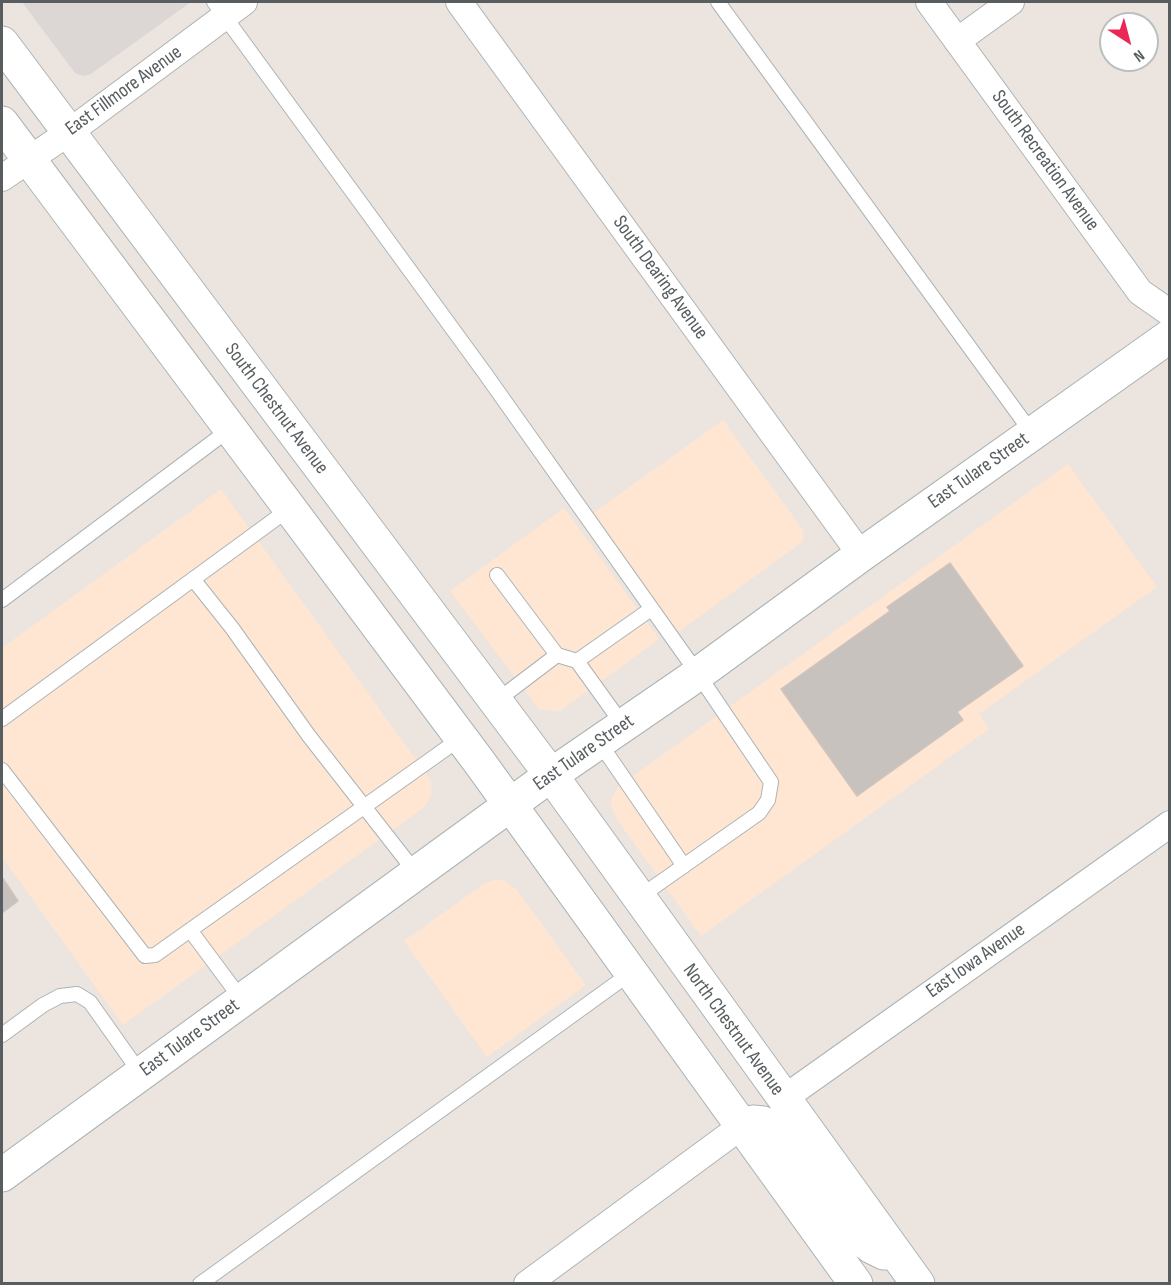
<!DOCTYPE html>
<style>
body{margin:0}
#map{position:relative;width:1171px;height:1285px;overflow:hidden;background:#ece5df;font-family:"Sofia Sans Condensed",sans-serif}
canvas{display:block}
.frame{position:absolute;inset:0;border:3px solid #585e60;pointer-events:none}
.north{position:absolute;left:1099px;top:12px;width:60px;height:60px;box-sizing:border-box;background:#fff;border:2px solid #bcbfbf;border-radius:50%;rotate:144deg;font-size:16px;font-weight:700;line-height:24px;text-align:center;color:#585e60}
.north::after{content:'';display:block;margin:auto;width:21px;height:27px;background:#ea2755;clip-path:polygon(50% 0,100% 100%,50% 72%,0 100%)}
</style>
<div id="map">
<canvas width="1171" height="1285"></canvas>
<div class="frame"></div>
<div class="north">N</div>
</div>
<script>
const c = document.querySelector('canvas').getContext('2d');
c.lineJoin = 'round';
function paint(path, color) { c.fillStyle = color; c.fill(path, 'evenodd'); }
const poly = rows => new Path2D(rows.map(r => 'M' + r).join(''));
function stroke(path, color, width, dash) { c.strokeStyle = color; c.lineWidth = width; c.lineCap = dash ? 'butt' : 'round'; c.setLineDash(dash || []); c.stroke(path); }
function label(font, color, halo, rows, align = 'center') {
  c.font = font + ' "Sofia Sans Condensed",sans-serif'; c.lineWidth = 5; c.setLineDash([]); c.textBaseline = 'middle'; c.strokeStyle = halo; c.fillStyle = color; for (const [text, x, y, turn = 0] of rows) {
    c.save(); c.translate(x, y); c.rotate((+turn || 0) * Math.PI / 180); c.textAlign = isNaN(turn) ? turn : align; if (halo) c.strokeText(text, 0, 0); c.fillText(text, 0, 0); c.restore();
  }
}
paint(poly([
 [723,420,803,530,804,537,801,543,678,632,592,514],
 [1068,464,1157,587,979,714,989,729,701,936,616,818,611,804,612,798,619,786],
 [221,489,427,775,431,782,432,792,429,800,423,808,123,1025,2,857,2,648],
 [564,508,659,639,559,712,539,709,450,591],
 [494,880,503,880,516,889,586,985,487,1057,404,941,485,883]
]), '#fee6d2');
paint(poly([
 [22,2,191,2,91,74,83,76,75,73]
]), '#dcd7d4');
const building = poly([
 [950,563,1023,666,957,712,963,720,857,796,781,689,890,611,887,607,950,563],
 [2,877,18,901,2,913,2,877]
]);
paint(building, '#c8c2be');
stroke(building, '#d0c4bd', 1.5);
const lane = poly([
 [214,2,484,372,698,674,771,782,768,800,759,813,638,898],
 [718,2,1032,433],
 [497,575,557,655,577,661,651,609],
 [193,579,232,628,309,736,416,873],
 [2,600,230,429],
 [577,661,623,725],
 [495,702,557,655],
 [2,719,289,509],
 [599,742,684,866],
 [2,770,145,956,155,955,461,738],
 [190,930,242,1000],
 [2,1035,43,1005,60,996,77,994,90,1002,141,1074],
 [200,1284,632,972]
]);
const street = poly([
 [459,2,861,555],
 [929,2,1140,292,1170,313],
 [957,41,1011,2],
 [2,178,68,133,244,2],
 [783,1099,1170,824],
 [527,1284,743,1125]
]);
const secondary = poly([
 [2,43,551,775,918,1284],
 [2,123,480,763,856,1284],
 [743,1125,753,1122,763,1123,772,1127,782,1137,838,1215,854,1234,872,1247,884,1253],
 [2,1175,551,775,698,674,861,555,1170,336]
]);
stroke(lane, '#adb3b5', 16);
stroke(street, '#adb3b5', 28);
stroke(secondary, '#acb3b5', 35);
stroke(lane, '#fff', 14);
stroke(street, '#fff', 26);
stroke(secondary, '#fff', 33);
label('20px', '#585e60', '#fff', [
 ["East Fillmore Avenue",124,91,-36],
 ["South Recreation Avenue",1045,161,54],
 ["South Dearing Avenue",660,278,54],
 ["South Chestnut Avenue",276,409,53],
 ["East Tulare Street",979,471,-35],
 ["East Tulare Street",584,753,-35],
 ["East Iowa Avenue",976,961,-35],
 ["North Chestnut Avenue",733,1030,54],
 ["East Tulare Street",190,1038,-36]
]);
</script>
